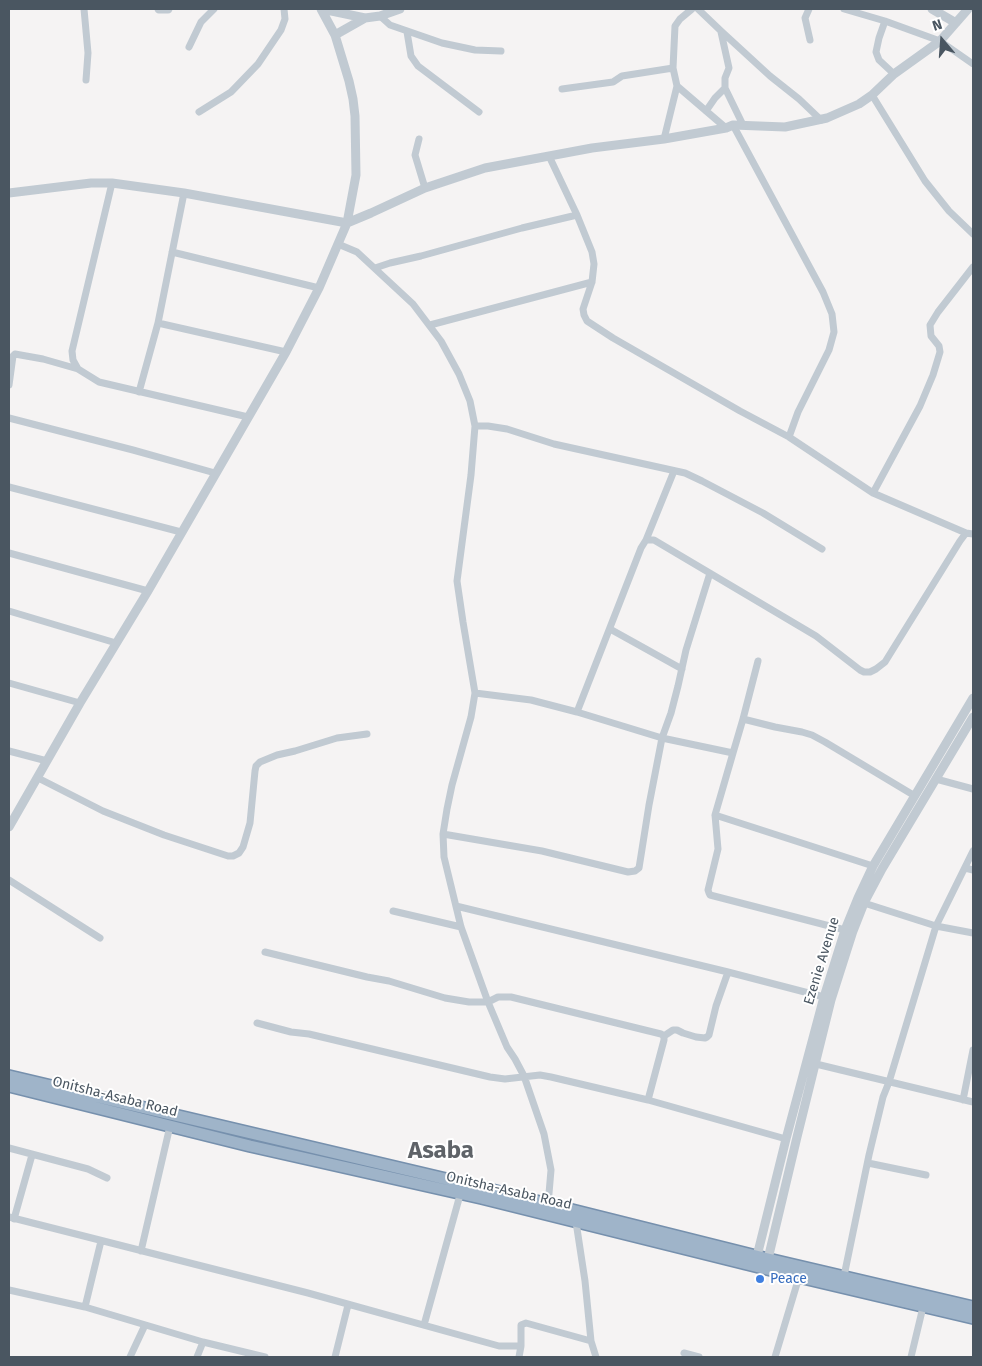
<!DOCTYPE html>
<style>
body{margin:0}
#map{position:relative;width:982px;height:1366px;overflow:hidden;background:#f5f3f3;font-family:"Fira Sans",sans-serif}
canvas{display:block}
.frame{position:absolute;inset:0;border:10px solid #4a5661;pointer-events:none}
.north{position:absolute;left:917px;top:15px;width:50px;height:50px;-webkit-text-stroke:4px #fff;paint-order:stroke;rotate:342deg;font-size:14px;font-weight:700;line-height:20px;text-align:center;color:#4a5661}
.north::after{content:'';display:block;margin:auto;width:18px;height:22px;background:#4a5661;clip-path:polygon(50% 0,100% 100%,50% 72%,0 100%)}
</style>
<div id="map">
<canvas width="982" height="1366"></canvas>
<div class="frame"></div>
<div class="north">N</div>
</div>
<script>
const c = document.querySelector('canvas').getContext('2d');
c.lineJoin = 'round';
const poly = rows => new Path2D(rows.map(r => 'M' + r).join(''));
function stroke(path, color, width, dash) { c.strokeStyle = color; c.lineWidth = width; c.lineCap = dash ? 'butt' : 'round'; c.setLineDash(dash || []); c.stroke(path); }
function label(font, color, halo, rows, align = 'center') {
  c.font = font + ' "Fira Sans",sans-serif'; c.lineWidth = 4; c.setLineDash([]); c.textBaseline = 'middle'; c.strokeStyle = halo; c.fillStyle = color; for (const [text, x, y, turn = 0] of rows) {
    c.save(); c.translate(x, y); c.rotate((+turn || 0) * Math.PI / 180); c.textAlign = isNaN(turn) ? turn : align; if (halo) c.strokeText(text, 0, 0); c.fillText(text, 0, 0); c.restore();
  }
}
const trunk = poly([
 [9,1076,480,1187,768,1259,973,1307],
 [9,1086,250,1146,481,1198,799,1277,973,1318]
]);
stroke(trunk, '#7690ad', 14);
stroke(poly([
 [84,9,88,53,86,80],
 [698,9,721,31,770,76,799,99,821,120],
 [809,9,805,18,810,40],
 [844,9,885,21,940,41,973,64],
 [380,16,390,25,442,43,475,50,501,51],
 [885,21,879,38,876,52,879,60,894,74],
 [407,32,411,56,418,66,479,112],
 [721,32,729,68,725,78,725,88,743,125],
 [189,47,201,22,214,9],
 [677,86,726,128],
 [562,89,613,82,622,76,673,68],
 [872,95,925,181,949,211,973,234],
 [706,111,715,98,725,88],
 [199,112,231,92,258,64,281,30,285,19,284,9],
 [733,125,823,292,832,314,834,332,829,350,798,412,789,437],
 [419,139,415,155,425,188],
 [664,139,677,86,673,68,675,26,680,19,692,9],
 [549,156,577,215,592,252,594,264,592,282,583,309,584,315,587,321,613,338,740,411,789,437,873,493,966,533,973,534],
 [112,183,72,351,73,360,78,369,99,382,248,417],
 [338,244,357,252,413,304,441,341,459,374,470,401,475,426,471,475,457,581,463,622,475,693,471,717,452,785,447,809,443,834,444,857,461,927,488,1002,507,1047,515,1059,524,1076,544,1134,551,1170,548,1205],
 [172,252,319,288],
 [375,268,390,263,421,256,522,228,577,215],
 [158,323,286,352],
 [430,325,592,282],
 [9,385,13,356,15,354,43,359,78,369],
 [139,392,158,323,184,193],
 [9,418,133,450,215,473],
 [475,426,488,426,507,429,554,444,685,473,702,481,763,513,822,549],
 [9,487,181,532],
 [873,493,920,406,933,375,940,352,939,346,931,336,930,325,938,312,973,267],
 [646,540,674,471],
 [9,553,148,591],
 [9,611,116,643],
 [610,629,682,669],
 [9,683,80,703],
 [475,693,531,700,577,712,662,738,733,753,743,719,775,727,802,732,812,735,825,742,915,796],
 [577,712,641,548,646,540,654,540,816,636,860,670,864,672,870,672,876,669,885,662,960,541,966,533],
 [743,719,758,661],
 [9,751,47,761],
 [733,753,715,815,718,849,708,890,709,893,710,895,845,930],
 [38,778,103,811,164,835,228,856,233,856,239,853,243,847,250,823,255,771,256,766,260,762,277,755,295,751,337,738,367,734],
 [936,779,973,789],
 [715,815,873,866],
 [443,834,542,851,628,872,635,871,639,868,649,805,662,738,671,713,678,686,686,650,710,573],
 [965,868,973,870],
 [9,880,100,938],
 [864,903,936,926,973,933],
 [456,906,728,972,824,997],
 [393,911,461,927],
 [265,952,367,977,389,981,445,998,469,1002,488,1002,498,997,511,997,661,1034,664,1036,664,1040,648,1100],
 [257,1023,291,1032,309,1034,490,1077,505,1079,540,1075,551,1077,648,1100,786,1139],
 [664,1036,673,1030,677,1030,683,1033,696,1037,705,1038,707,1037,709,1035,716,1006,728,972],
 [816,1064,973,1102],
 [963,1100,973,1050],
 [9,1148,88,1169,107,1178],
 [868,1163,926,1175],
 [9,1217,308,1293,499,1346,521,1346,521,1325,526,1323,591,1341,585,1281,576,1222],
 [14,1219,32,1155],
 [141,1251,170,1126],
 [844,1276,869,1155,883,1097,889,1082,936,926,973,851],
 [9,1290,85,1307,203,1342,265,1357],
 [85,1307,101,1241],
 [424,1325,460,1195],
 [591,1341,596,1357],
 [684,1353,699,1357],
 [130,1357,145,1325],
 [197,1357,203,1342],
 [335,1357,348,1305],
 [519,1357,521,1346],
 [775,1357,799,1277],
 [911,1357,923,1307]
]), '#c1cad2', 7);
stroke(poly([
 [159,9,168,9],
 [322,9,365,18,380,16,400,9],
 [932,9,956,23],
 [335,35,365,18],
 [9,193,91,183,112,183,184,193,347,223,371,213,425,188,485,168,592,148,664,139,726,128,733,125,785,127,827,118,859,104,872,95,894,74,940,41,968,9],
 [9,827,80,703,148,591,286,352,319,288,347,223,356,175,355,116,353,99,349,81,335,35,321,9],
 [757,1256,786,1139,824,997,845,930,858,898,873,866,973,698],
 [768,1259,797,1137,831,1000,853,931,864,903,882,869,973,717]
]), '#c1cad2', 9);
stroke(trunk, '#9fb4c9', 11);
for (const [x, y, r, color] of [
 [760,1279,5,"#3f7fe0"]
]) { const dot = new Path2D(); dot.arc(x, y, r, 0, 2 * Math.PI); c.fillStyle = color; c.fill(dot); stroke(dot, '#fff', 2); }
label('14px', '#4a5661', '#fff', [
 ["Ezenie Avenue",822,961,-73],
 ["Onitsha-Asaba Road",115,1097,14],
 ["Onitsha-Asaba Road",509,1191,13]
]);
label('14px', '#366cbe', '#fff', [
 ["Peace",770,1279]
], 'left');
label('bold 24px', '#5f6368', '#fff', [
 ["Asaba",441,1151]
]);
</script>
